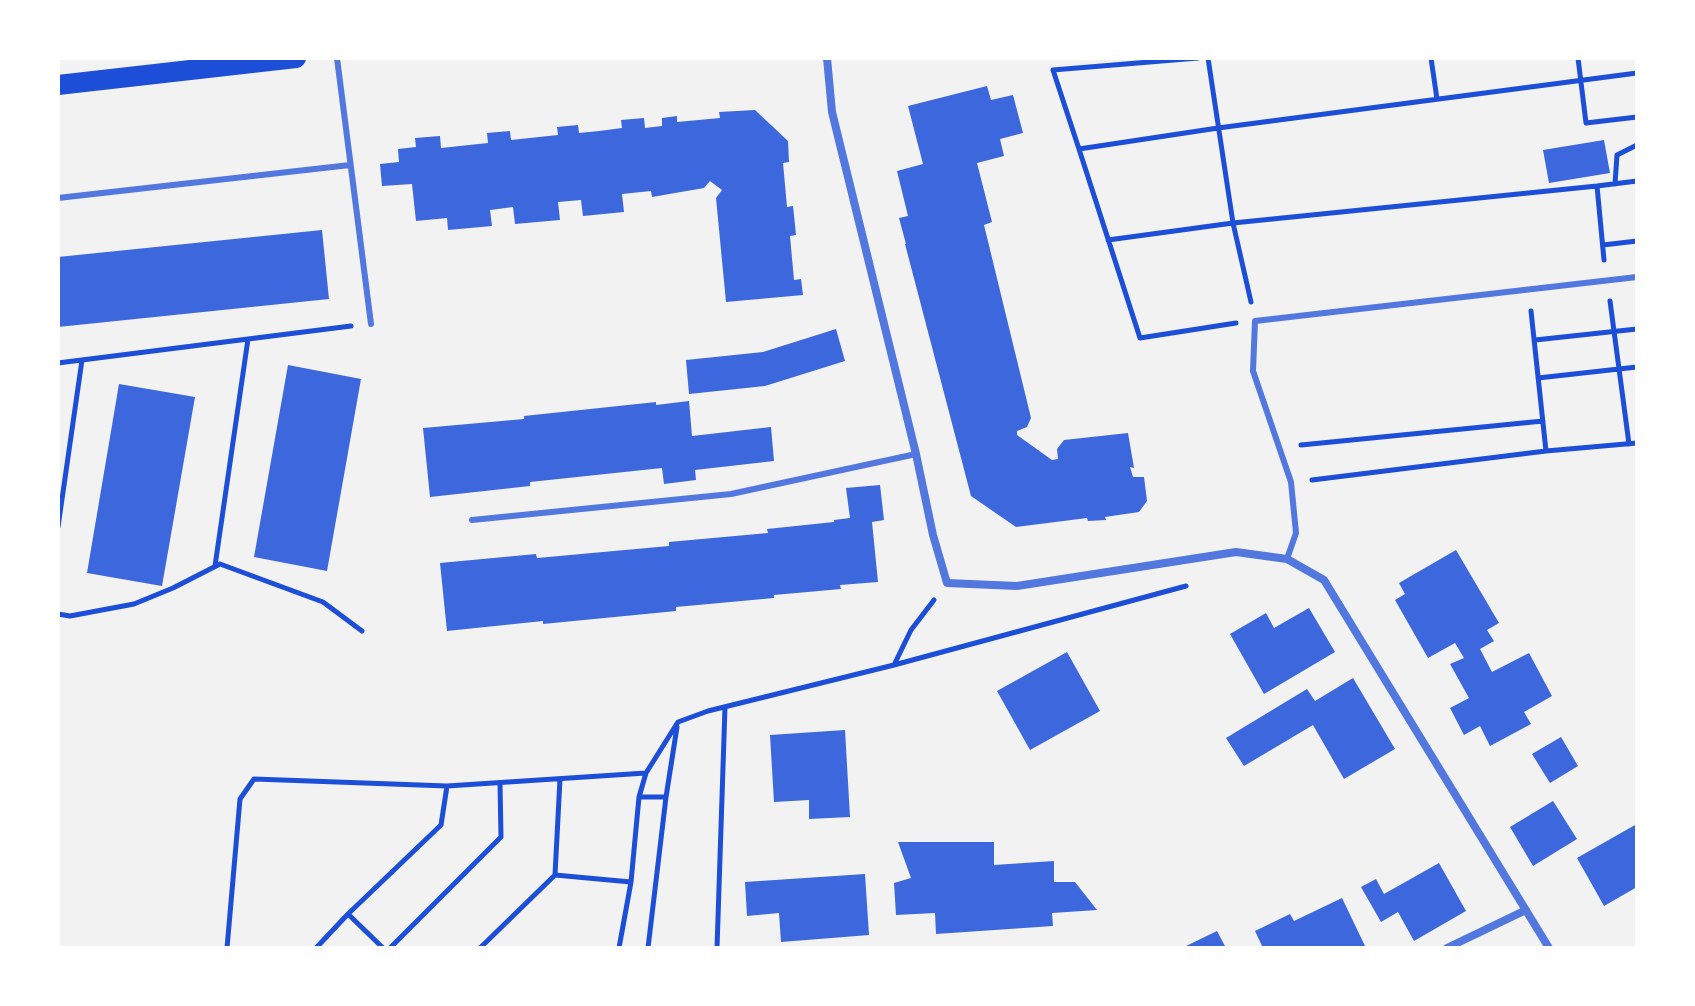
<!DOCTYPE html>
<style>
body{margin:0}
#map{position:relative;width:1695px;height:1006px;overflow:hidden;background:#f2f2f2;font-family:Rubik,sans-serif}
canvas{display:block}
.frame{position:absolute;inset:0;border:60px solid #fff;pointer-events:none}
</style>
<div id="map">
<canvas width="1695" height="1006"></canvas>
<div class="frame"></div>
</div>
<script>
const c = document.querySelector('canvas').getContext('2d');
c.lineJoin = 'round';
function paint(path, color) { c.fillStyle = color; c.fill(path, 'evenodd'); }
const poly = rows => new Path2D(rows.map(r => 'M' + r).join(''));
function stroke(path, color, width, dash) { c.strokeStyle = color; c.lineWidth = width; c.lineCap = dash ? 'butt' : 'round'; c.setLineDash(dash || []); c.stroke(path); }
paint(poly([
 [987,86,991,100,1013,95,1023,133,1000,139,1004,156,977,163,992,222,984,225,1031,418,1027,427,1017,431,1017,435,1052,460,1058,459,1057,449,1064,440,1128,433,1134,468,1130,467,1133,477,1144,477,1147,501,1139,512,1105,517,1106,520,1088,521,1087,518,1016,527,971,496,905,244,906,244,899,218,908,216,897,171,923,164,908,106],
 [755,110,788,141,789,162,783,163,787,207,793,206,796,235,790,236,794,280,801,279,803,295,726,302,716,198,722,190,710,181,704,188,652,197,651,191,622,194,624,212,583,216,581,200,558,202,560,220,515,224,513,207,490,210,492,226,448,230,447,218,416,221,412,184,382,186,380,164,399,162,398,149,416,147,415,138,440,136,441,148,488,143,487,133,510,131,511,140,558,135,557,127,578,125,579,133,599,131,622,128,621,120,644,118,645,128,662,126,662,118,677,116,677,122,720,118,719,112],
 [1604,140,1610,173,1549,183,1543,150],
 [322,230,329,299,58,327,58,257],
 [836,329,845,361,765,386,689,394,686,360,763,352],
 [288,365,361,379,327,571,254,557],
 [119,384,195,397,162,586,87,573],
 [689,401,692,436,771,427,774,461,695,470,696,480,664,484,662,468,530,482,530,486,430,497,423,428,524,419,524,416,656,402,656,405],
 [880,485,884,520,872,522,878,582,840,585,841,589,774,595,774,598,676,607,676,611,543,624,543,621,447,631,440,563,536,554,537,558,669,546,669,542,768,533,767,529,834,522,834,520,850,518,846,488],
 [1456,550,1499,623,1487,630,1494,641,1480,649,1492,672,1529,653,1552,696,1524,712,1531,724,1490,746,1480,726,1464,735,1450,708,1469,698,1450,664,1464,658,1455,643,1428,658,1395,600,1405,594,1399,583],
 [1309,608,1335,652,1264,694,1230,634,1266,613,1274,628],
 [1067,652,1100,711,1030,750,997,691],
 [1353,678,1395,749,1344,779,1313,725,1244,766,1226,738,1307,689,1315,701],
 [845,730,850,817,809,819,809,800,774,802,770,735],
 [1561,737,1578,766,1550,783,1532,754],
 [1553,801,1577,839,1533,866,1510,827],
 [1635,825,1637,829,1637,887,1604,906,1577,858],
 [898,842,994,842,994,865,1054,861,1054,882,1075,882,1097,910,1052,913,1053,926,936,934,935,913,896,915,894,883,911,878],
 [1439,863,1466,911,1414,941,1398,912,1381,922,1361,887,1376,879,1384,894],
 [865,874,869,935,781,942,779,913,747,916,745,882],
 [1342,898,1366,948,1263,948,1255,931,1290,914,1294,921],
 [1217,931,1226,948,1182,948]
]), '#3d67dc');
stroke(poly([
 [1198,58,1053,70,1079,149,1218,128,1637,73],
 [1431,58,1437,99],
 [1578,58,1586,123,1637,117],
 [1079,149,1140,338,1236,323],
 [1615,184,1617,155,1637,145],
 [1108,240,1233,223,1208,58],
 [1603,245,1637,241],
 [1604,260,1597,186,1637,181],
 [1610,301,1629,444],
 [1251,302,1233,223,1597,186],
 [1531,311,1546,451],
 [1535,340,1637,329],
 [58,363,351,326],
 [1538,378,1637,367],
 [1301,445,1543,421],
 [1312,480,1546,451,1637,443],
 [58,527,82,360],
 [215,566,248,339],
 [58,614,70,616,134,604,173,588,220,564,323,602,362,631],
 [894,665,911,630,934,600],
 [639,797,666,797],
 [555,875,560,779],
 [227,948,240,799,254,779,447,786],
 [316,948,348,914],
 [383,948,348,914,441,825,447,786,646,773,678,722,708,711,894,665,1186,586],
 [390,948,501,837,500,783],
 [480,948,555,875,631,882,639,797,646,773],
 [619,948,631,882],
 [648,948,666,797,677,727],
 [717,948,725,707]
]), '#1d4ed8', 5);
stroke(poly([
 [337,58,371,324],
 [58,198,350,165],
 [472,520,731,494,916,454],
 [1287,559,1296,533,1291,482,1253,371,1255,321,1637,277]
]), '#5277de', 6);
stroke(poly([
 [827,58,832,112,916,454,933,535,947,583,1017,586,1236,552,1287,559,1324,580,1549,948],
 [1447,948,1526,910]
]), '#5277de', 8);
stroke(poly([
 [58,85,296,58]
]), '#1d4ed8', 20);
</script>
